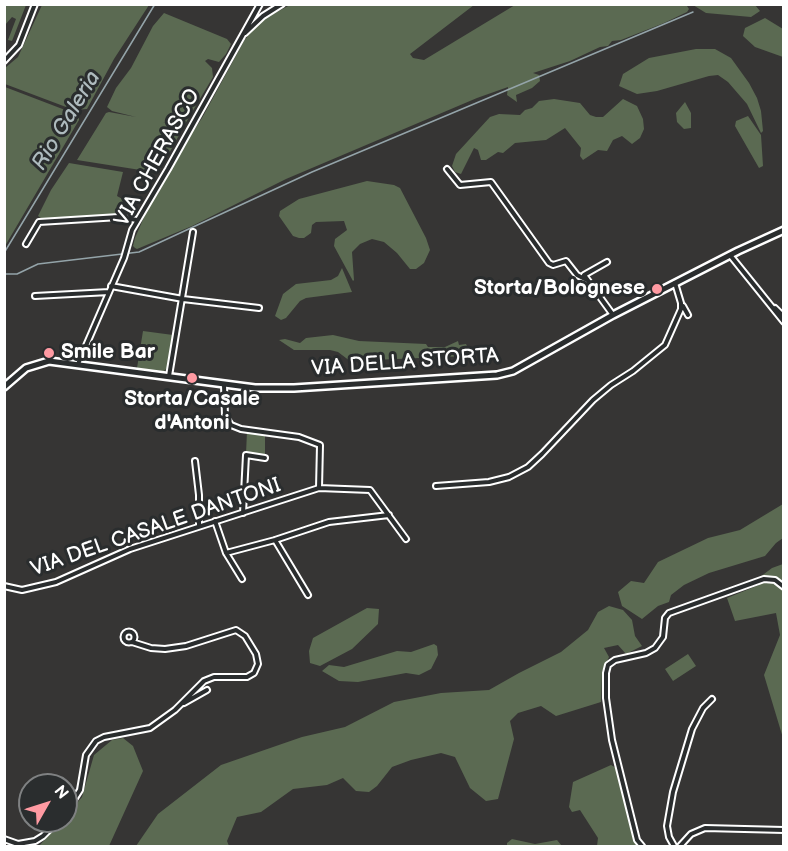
<!DOCTYPE html>
<style>
body{margin:0}
#map{position:relative;width:788px;height:851px;overflow:hidden;background:#363534;font-family:"Balsamiq Sans",sans-serif}
canvas{display:block}
.frame{position:absolute;inset:0;border:6px solid #fff;pointer-events:none}
.north{position:absolute;left:18px;top:773px;width:60px;height:60px;box-sizing:border-box;background:#2a2d2e;border:2px solid #7f8182;border-radius:50%;rotate:51deg;font-size:16px;font-weight:700;line-height:24px;text-align:center;color:#fff}
.north::after{content:'';display:block;margin:auto;width:21px;height:27px;background:#ff9aa2;clip-path:polygon(50% 0,100% 100%,50% 72%,0 100%)}
</style>
<div id="map">
<canvas width="788" height="851"></canvas>
<div class="frame"></div>
<div class="north">N</div>
</div>
<script>
const c = document.querySelector('canvas').getContext('2d');
c.lineJoin = 'round';
function paint(path, color) { c.fillStyle = color; c.fill(path, 'evenodd'); }
const poly = rows => new Path2D(rows.map(r => 'M' + r).join(''));
function stroke(path, color, width, dash) { c.strokeStyle = color; c.lineWidth = width; c.lineCap = dash ? 'butt' : 'round'; c.setLineDash(dash || []); c.stroke(path); }
function label(font, color, halo, rows, align = 'center') {
  c.font = font + ' "Balsamiq Sans",sans-serif'; c.lineWidth = 6; c.setLineDash([]); c.textBaseline = 'middle'; c.strokeStyle = halo; c.fillStyle = color; for (const [text, x, y, turn = 0] of rows) {
    c.save(); c.translate(x, y); c.rotate((+turn || 0) * Math.PI / 180); c.textAlign = isNaN(turn) ? turn : align; if (halo) c.strokeText(text, 0, 0); c.fillText(text, 0, 0); c.restore();
  }
}
paint(poly([
 [5,4,26,5,12,41,8,40,16,19,12,17,5,25],
 [42,5,149,5,114,59,87,109,74,110,5,84,5,68,18,57],
 [290,5,474,5,410,54,413,58,424,60,515,5,692,5,687,6,689,9,687,12,664,23,621,40,612,41,608,46,600,47,570,61,533,73,539,75,540,81,532,88,516,95,517,102,507,95,508,87,477,98,286,179,192,226,137,249,135,248,133,246,135,238,148,208,159,192,179,153,202,118,244,41,258,22],
 [693,5,755,5,760,11,751,17,706,13],
 [164,13,227,39,231,44,226,54,219,62,208,59,205,61,212,68,213,77,185,124,181,125,163,122,183,128,161,168,157,172,153,172,77,160,106,113,109,112,136,117,112,111,107,107,116,88,131,68,153,26],
 [765,18,783,29,783,57,755,47,743,36,745,28],
 [696,49,715,49,731,58,749,83,757,98,761,111,763,131,761,133,747,104,728,82,718,75,709,76,657,91,637,94,619,86,623,74,649,58],
 [5,87,73,113,79,117,79,120,5,246],
 [554,99,580,103,590,115,596,117,603,117,623,99,637,106,643,119,644,129,640,138,632,144,622,136,613,140,607,151,598,150,583,160,580,156,581,148,565,128,546,140,515,143,503,153,498,152,486,160,481,160,478,150,474,148,461,174,455,172,452,166,456,154,490,117,499,114,520,115,525,110,532,108,539,101],
 [685,102,691,113,691,128,684,129,677,122,676,113],
 [748,116,761,135,763,166,759,168,735,126,736,121],
 [69,163,123,172,117,196,126,201,122,214,55,218,41,218,38,216,51,190],
 [367,181,394,185,400,188,426,238,430,250,424,263,416,269,410,269,397,253,384,242,372,239,360,244,352,252,354,280,353,281,334,246,335,239,347,230,344,221,316,222,312,225,311,233,304,238,299,238,293,236,279,216,280,211,299,199],
 [342,268,352,292,306,298,300,301,286,318,281,320,275,316,283,294,296,284,331,280,338,276],
 [143,331,173,335,168,367,163,372,137,368],
 [333,335,359,341,426,344,428,347,445,347,458,341,459,345,466,344,469,350,467,356,350,361,338,352,330,350,294,350,279,340,285,339,300,343,306,338],
 [247,431,265,435,265,455,246,454],
 [783,504,783,538,776,543,765,556,709,573,684,585,671,595,669,602,658,606,642,619,622,606,618,592,631,581,644,583,658,562,708,538,740,530],
 [783,564,783,738,764,675,780,635,776,613,735,621,727,598,759,585,760,577,772,568],
 [609,606,623,610,632,620,635,636,642,646,626,654,618,645,604,648,609,657,602,672,601,702,556,716,541,706,518,713,510,721,514,739,498,799,486,801,470,788,455,757,441,753,411,760,392,767,377,786,369,792,356,791,343,778,327,785,293,789,261,812,237,817,227,841,229,846,136,846,158,814,221,765,302,737,345,727,394,702,441,693,489,690,519,673,561,652,588,630,598,612],
 [367,608,379,609,378,624,352,649,320,666,310,663,309,651,313,638],
 [434,644,437,646,438,655,431,669,419,675,406,673,358,682,339,681,322,671,329,665,344,667,397,651,411,652],
 [688,654,696,666,673,681,665,669],
 [123,738,133,746,143,771,109,846,39,846,62,821,66,821,66,816,82,797,94,755,112,740],
 [611,765,618,769,639,846,597,846,598,838,580,810,572,812,569,807,573,782],
 [512,839,535,844,557,840,562,846,507,846,507,843]
]), '#5b6a52');
stroke(poly([
 [4,253,155,4],
 [4,274,17,274,38,264,139,252,312,172,693,12]
]), '#94a4a9', 1.5);
const minor = poly([
 [245,33,263,16,282,4],
 [4,61,19,45,35,4],
 [447,169,460,185,491,182,549,263,553,265,566,261,577,275,587,280],
 [26,244,39,222,119,217,137,220],
 [730,255,784,322],
 [607,262,584,275,613,315],
 [111,286,183,299,259,308],
 [35,296,109,292],
 [683,306,688,315],
 [775,308,782,315],
 [78,364,124,258,132,230,168,169,260,4],
 [169,376,193,232],
 [195,461,199,495,199,526],
 [436,486,489,482,509,477,528,467,542,454,593,400,611,385,633,371,665,345,681,309,681,303,675,283],
 [319,488,370,490,406,539],
 [243,513,246,455,265,458],
 [215,521,226,553,242,579],
 [275,540,308,595],
 [226,553,275,540,329,522,389,515],
 [4,586,22,590,56,582,130,549,319,488,320,445,299,437,241,429,231,425,225,416,224,385],
 '123.5 637a5.5 5.5 0 1 1 11 0a5.5 5.5 0 1 1-11 0Z',
 [184,703,207,690],
 [66,812,80,790,86,755,96,741,104,737,150,728,175,710,204,681,214,677,247,677,254,673,258,664,256,654,245,636,236,630,186,646,165,649,151,648,132,642],
 [4,839,18,844,35,841,43,836,58,821],
 [642,846,637,840,612,740,606,698,606,673,608,665,615,660,646,653,655,648,663,637,665,618,669,613,764,579,775,580,784,587],
 [674,846,669,837,667,826,673,792,692,729,703,708,712,699],
 [680,846,691,834,705,828,784,830]
]);
const secondary = poly([
 [4,387,26,368,49,361,255,388,294,388,497,375,513,371,613,315,738,251,784,230]
]);
stroke(minor, '#fff', 8);
stroke(secondary, '#fff', 10);
stroke(minor, '#2a2d2e', 4);
stroke(secondary, '#2a2d2e', 5);
for (const [x, y, r, color] of [
 [657,289,6,"#ff9aa2"],
 [49,353,6,"#ff9aa2"],
 [192,378,6,"#ff9aa2"]
]) { const dot = new Path2D(); dot.arc(x, y, r, 0, 2 * Math.PI); c.fillStyle = color; c.fill(dot); stroke(dot, '#2a2d2e', 2); }
label('21px', '#fff', '#2a2d2e', [
 ["VIA CHERASCO",158,158,-61],
 ["VIA DELLA STORTA",405,363,-4],
 ["VIA DEL CASALE DANTONI",156,528,-19]
]);
label('bold 21px', '#fff', '#2a2d2e', [
 ["Storta/Bolognese",645,289],
 ["Smile Bar",61,353,"left"],
 ["Storta/Casale",192,400,"center"],
 ["d'Antoni",192,424,"center"]
], 'right');
label('italic 22px', '#aebbbe', '#2a2d2e', [
 ["Rio Galeria",67,121,-59]
]);
</script>
